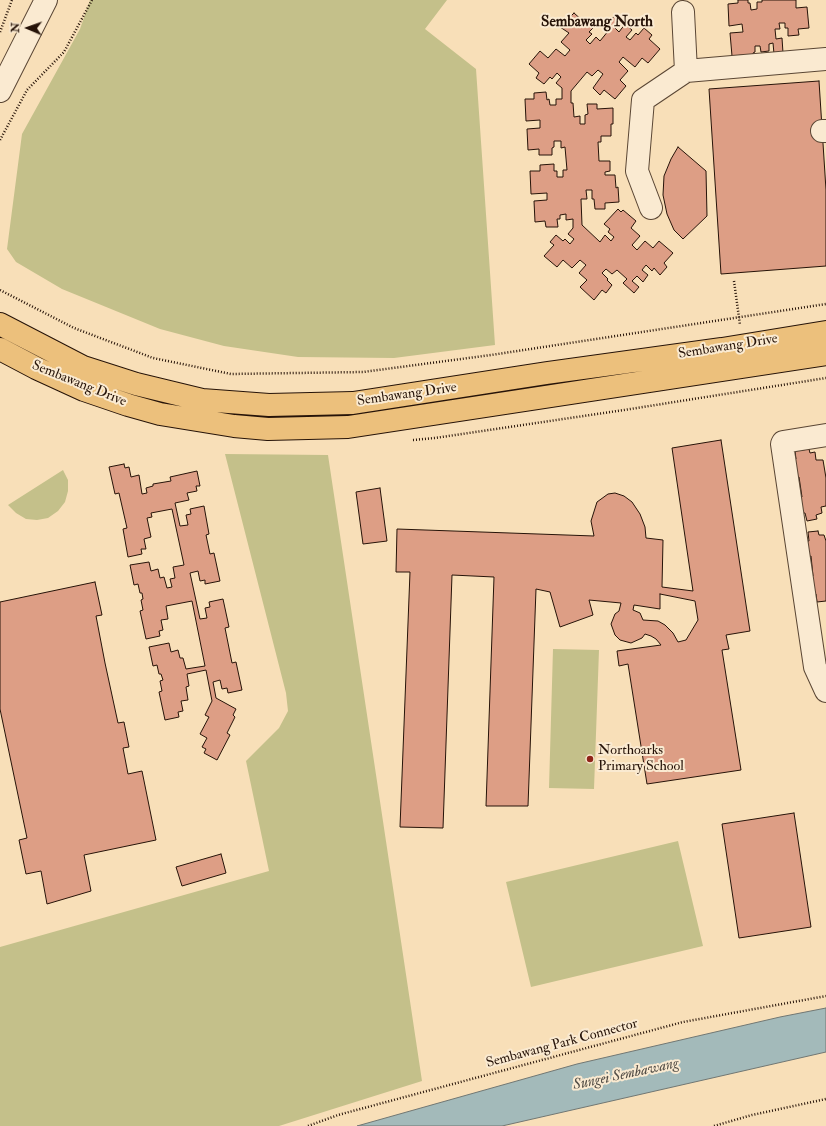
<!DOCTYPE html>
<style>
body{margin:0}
#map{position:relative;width:826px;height:1126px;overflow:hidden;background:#f8dfb8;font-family:"IM FELL Double Pica",serif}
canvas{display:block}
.north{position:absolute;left:8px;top:8px;width:40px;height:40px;-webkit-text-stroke:3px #faead1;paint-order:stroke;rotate:272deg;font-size:11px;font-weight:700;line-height:16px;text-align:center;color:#261308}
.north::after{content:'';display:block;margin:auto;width:14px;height:18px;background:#261308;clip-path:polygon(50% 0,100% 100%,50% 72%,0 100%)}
</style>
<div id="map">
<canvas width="826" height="1126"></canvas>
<div class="north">N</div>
</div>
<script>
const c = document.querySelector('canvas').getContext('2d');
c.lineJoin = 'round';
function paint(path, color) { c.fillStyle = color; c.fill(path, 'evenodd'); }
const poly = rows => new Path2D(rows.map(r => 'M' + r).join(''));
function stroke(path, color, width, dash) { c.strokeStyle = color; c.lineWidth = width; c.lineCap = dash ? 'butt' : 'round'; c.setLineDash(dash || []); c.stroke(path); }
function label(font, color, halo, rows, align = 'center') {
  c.font = font + ' "IM FELL Double Pica",serif'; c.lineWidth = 4; c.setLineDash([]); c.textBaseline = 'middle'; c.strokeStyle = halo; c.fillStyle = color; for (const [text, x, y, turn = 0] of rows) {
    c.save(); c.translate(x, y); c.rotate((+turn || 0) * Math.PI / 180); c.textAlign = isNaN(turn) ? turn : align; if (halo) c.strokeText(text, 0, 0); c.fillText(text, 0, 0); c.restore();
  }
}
paint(poly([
 [90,0,447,0,425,29,476,69,495,345,394,358,298,357,224,346,160,329,62,289,16,262,7,249,22,134,80,29],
 [225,454,328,455,422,1081,279,1126,0,1126,0,947,269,871,246,761,279,728,288,711,286,693],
 [63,470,68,480,68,491,65,502,58,511,48,518,37,520,26,519,16,513,8,505],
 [553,649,599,650,594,789,549,788],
 [678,841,703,946,531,987,506,882]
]), '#c4c08a');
const water = poly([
 [826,1008,826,1052,502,1126,357,1126,577,1064,780,1017,826,1008]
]);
paint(water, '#a3baba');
stroke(water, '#717773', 1);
const building = poly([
 [738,0,748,0,748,3,750,3,751,10,757,9,757,2,762,2,762,0,796,0,796,8,807,7,809,28,798,29,799,35,788,36,788,28,785,28,785,23,779,23,780,29,775,29,776,39,782,38,783,53,774,54,773,43,769,44,769,51,761,52,760,46,755,46,755,52,753,53,754,61,744,61,744,55,732,56,730,33,743,32,742,24,729,26,728,4,738,3,738,0],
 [574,13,584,22,587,19,595,26,589,32,592,34,586,40,590,44,596,37,600,41,609,30,605,27,616,14,621,19,614,27,619,32,625,24,632,30,626,37,630,40,636,33,638,35,644,28,652,35,649,39,660,49,648,63,642,58,635,67,623,57,619,62,628,71,620,80,626,86,615,99,604,90,600,95,593,88,603,74,598,70,592,76,587,72,571,91,571,103,573,103,574,117,580,116,580,124,585,124,585,115,588,114,587,104,597,104,597,109,613,108,613,124,611,124,611,136,601,136,601,142,598,142,599,161,610,161,610,171,605,172,605,175,615,175,616,188,618,187,619,202,605,203,605,209,595,209,594,199,592,199,592,190,586,190,587,199,581,199,582,225,600,242,605,235,611,241,614,237,608,232,610,229,604,224,618,209,621,212,623,210,636,221,631,228,640,236,632,245,637,250,645,241,653,248,659,241,673,253,664,263,667,267,660,275,654,268,652,271,646,265,642,270,648,275,643,282,637,276,632,281,639,287,634,293,623,283,627,279,617,270,612,274,606,269,602,273,608,279,607,280,612,285,606,293,602,290,594,300,580,287,587,280,579,273,586,265,580,260,572,268,563,260,557,267,544,256,554,245,550,242,556,235,563,241,565,239,570,244,574,239,568,234,573,228,573,219,566,220,566,214,560,215,560,219,557,219,558,227,546,227,545,221,535,222,534,201,547,200,547,193,531,194,530,171,540,171,540,165,554,164,554,171,557,171,557,177,563,177,563,170,567,170,565,147,561,148,561,141,554,141,554,147,552,148,552,155,539,155,539,149,528,150,527,129,540,128,540,120,526,121,525,99,534,99,534,93,546,92,547,100,549,99,550,105,556,105,556,99,562,99,562,88,556,83,561,77,557,73,552,79,550,77,544,84,536,78,539,73,529,64,540,51,548,58,556,49,565,56,570,50,561,42,569,33,560,27,574,13],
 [819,81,826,190,826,266,721,274,709,89,819,81],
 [678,147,706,171,707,216,683,239,674,230,667,214,663,195,664,176,671,159,678,147],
 [721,440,750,631,726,635,729,649,722,650,741,770,647,784,628,664,619,666,617,651,661,645,656,639,651,636,645,634,642,638,631,643,620,640,615,635,611,624,615,614,619,611,621,603,589,600,593,615,560,627,550,592,536,589,528,806,486,806,494,577,452,575,443,828,400,827,410,572,396,572,397,529,594,536,591,521,597,502,608,494,615,493,624,496,632,502,640,514,645,527,646,538,663,540,662,587,693,591,672,448,721,440],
 [660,594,695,601,698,620,686,640,678,642,673,633,665,625,658,621,643,620,640,613,633,610,634,605,660,609,660,594],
 [809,449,810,453,815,452,816,460,823,460,826,478,826,506,821,507,822,513,816,515,817,519,807,521,805,513,803,513,800,497,802,497,799,477,797,478,795,460,796,459,795,451,809,449],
 [124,464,125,468,129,467,131,477,139,475,142,494,147,493,146,488,153,486,153,484,171,481,170,477,197,471,200,486,196,486,197,491,187,493,189,500,175,503,180,526,188,525,186,515,191,514,190,509,204,506,209,534,206,535,210,554,214,553,220,581,205,584,205,580,200,581,198,571,190,573,200,619,207,618,205,608,210,607,209,602,223,599,229,627,225,628,232,663,236,662,242,690,228,693,227,688,222,689,220,680,213,682,216,698,236,709,233,715,235,717,227,733,230,735,217,760,204,753,206,749,202,747,207,738,200,734,209,717,205,715,212,701,206,670,187,674,189,686,186,687,188,700,181,701,183,711,178,712,179,717,165,720,159,692,162,691,160,681,163,680,161,674,159,674,157,665,153,666,149,647,169,643,171,652,178,650,180,658,183,658,186,669,205,666,192,601,166,606,168,619,161,620,163,630,159,631,160,636,146,639,140,611,143,610,141,600,143,599,142,593,140,593,138,584,134,585,130,565,149,562,151,571,158,569,160,578,164,577,167,588,172,587,170,579,175,578,173,567,184,565,172,509,151,513,152,517,147,518,151,537,144,539,146,549,141,549,142,554,128,557,123,529,127,528,119,493,115,494,109,467,124,464],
 [380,488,387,541,363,544,356,492,380,488],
 [818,531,819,535,824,535,826,541,826,601,817,602,816,594,814,594,811,576,813,576,811,556,808,557,806,541,809,541,808,532,818,531],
 [95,582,102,615,96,616,105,663,118,723,124,722,129,747,123,748,128,774,142,771,156,840,84,855,91,891,47,904,41,871,26,874,19,840,27,838,0,709,0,602,95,582],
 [794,813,811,927,739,938,722,824,794,813],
 [221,854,226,873,182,886,176,867,221,854]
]);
paint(building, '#dd9e85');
stroke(building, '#261308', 1);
const minor = poly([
 [683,12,686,71],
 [0,91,46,0],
 [822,131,826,131],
 [651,208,637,171,643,100,686,71,826,59],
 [826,435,783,442,782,444,815,667,826,691]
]);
const major = poly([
 [0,324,83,367,136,384,202,400,269,405,353,403,547,373,722,349,826,332],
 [0,349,36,368,84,390,128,405,160,414,234,426,268,429,348,427,826,354]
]);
stroke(minor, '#5a4634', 24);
stroke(major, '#261308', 24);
stroke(poly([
 [0,32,12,0],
 [0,140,27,90,64,52,92,0],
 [734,281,740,325],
 [0,290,74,328,153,358,231,374,363,372,491,355,826,304],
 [413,440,435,438,624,410,826,378],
 [308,1126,338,1115,683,1022,826,996],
 [714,1126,752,1115,826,1099]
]), '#261308', 2.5, [1, 2]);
stroke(minor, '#faead1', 22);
stroke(major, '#ecc07c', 22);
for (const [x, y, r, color] of [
 [590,759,4,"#8f2418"]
]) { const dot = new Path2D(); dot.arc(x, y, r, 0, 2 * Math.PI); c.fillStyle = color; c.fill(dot); stroke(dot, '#faead1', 1.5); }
label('14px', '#261308', '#faead1', [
 ["Sembawang Drive",728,347,-9],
 ["Sembawang Drive",79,384,22],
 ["Sembawang Drive",407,395,-8],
 ["Sembawang Park Connector",562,1044,-15]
]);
label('14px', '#261308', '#faead1', [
 ["Northoarks",598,751],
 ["Primary School",598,767]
], 'left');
label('bold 15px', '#261308', '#faead1', [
 ["Sembawang North",597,23]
]);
label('italic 15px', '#524d46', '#faead1', [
 ["Sungei Sembawang",626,1075,-12]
]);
</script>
